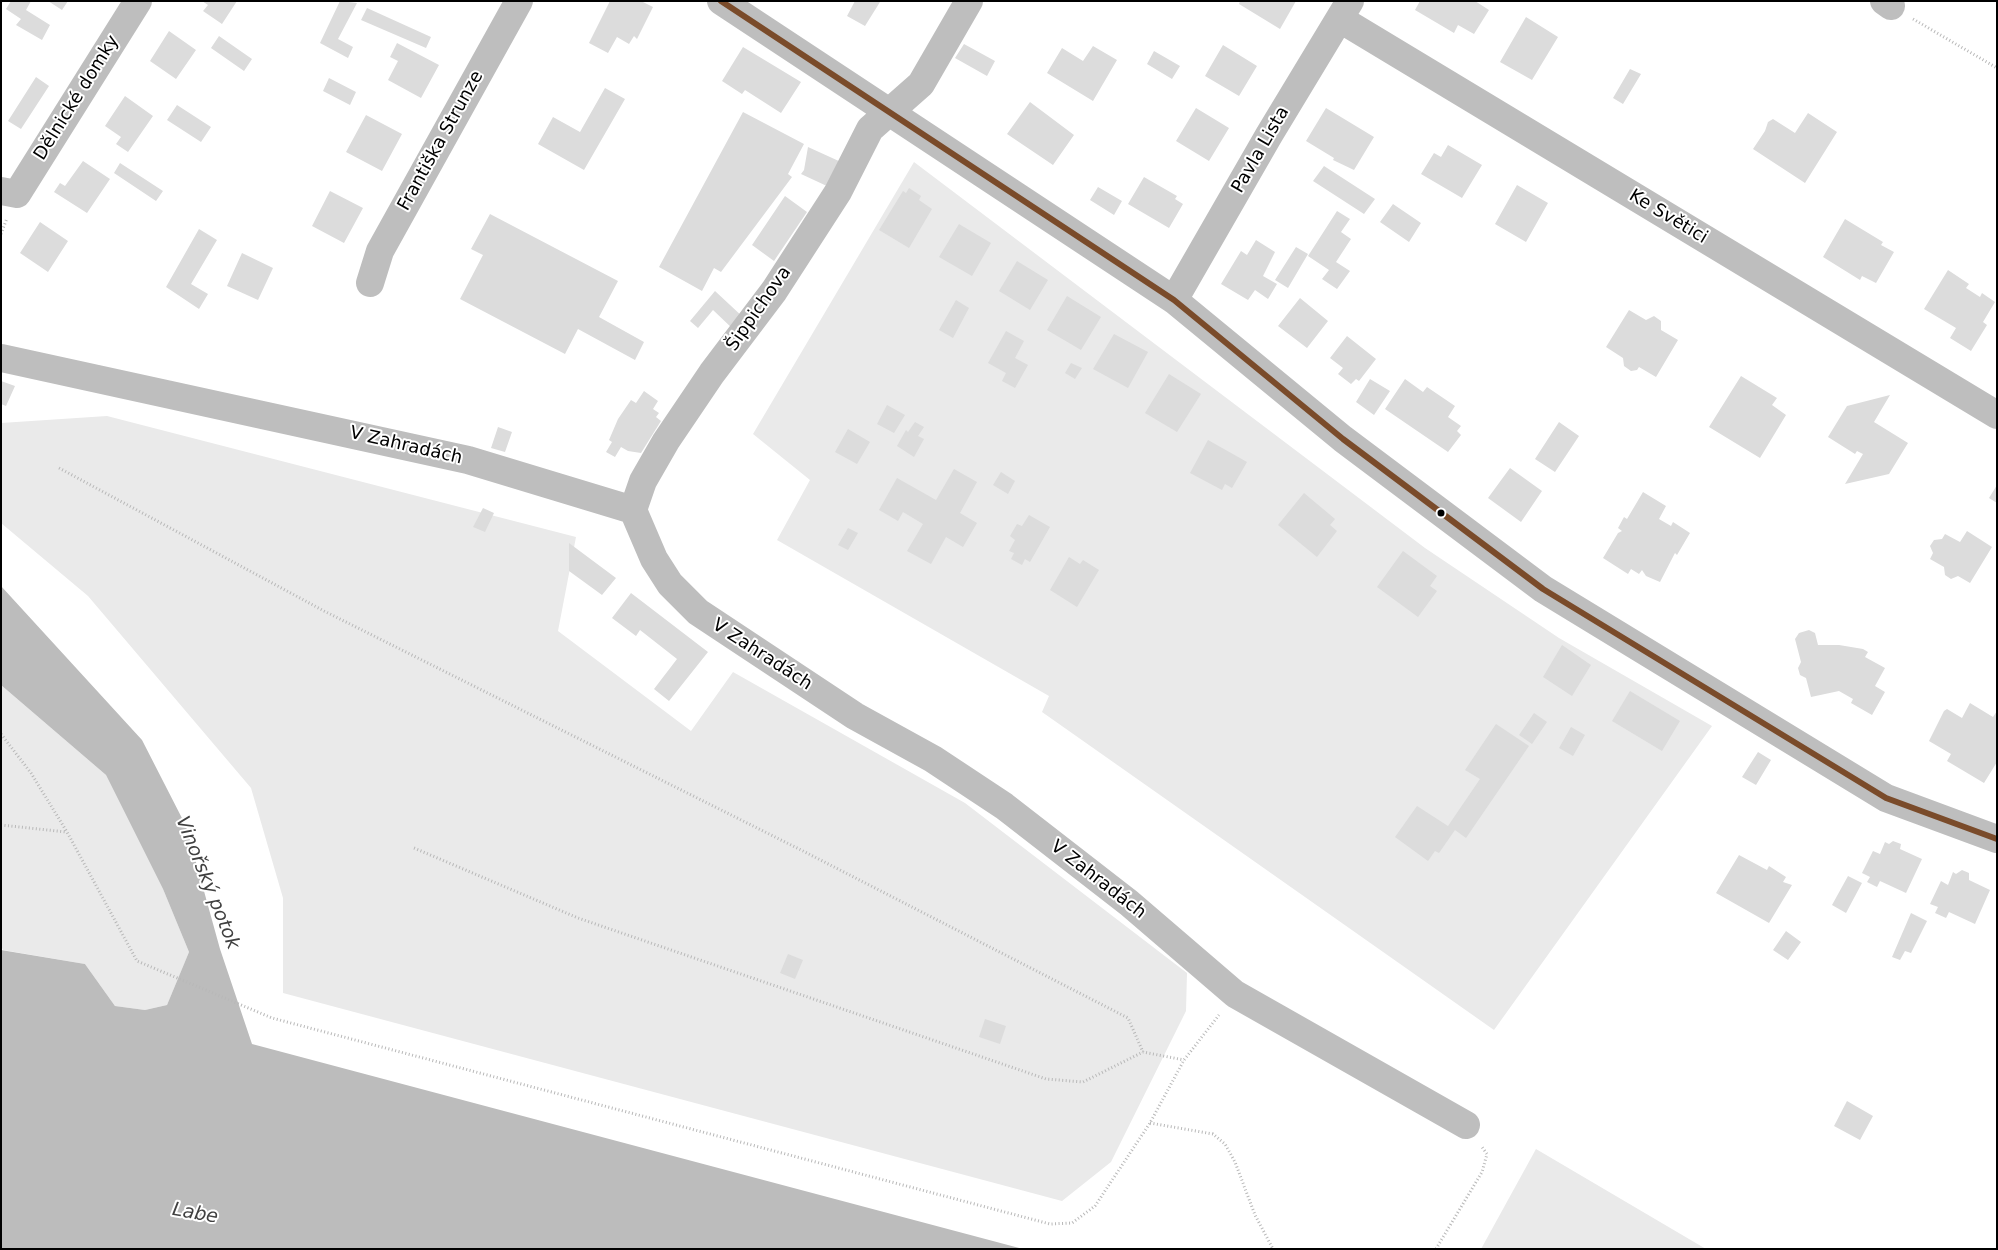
<!DOCTYPE html>
<html>
<head>
<meta charset="utf-8">
<style>
	body { margin:0 }
	#map { position:relative; width:1998px; height:1250px; overflow:hidden; background:#fff; font-family:"DejaVu Sans",sans-serif }
	canvas { display:block }
	.frame { position:absolute; inset:0; border:2px solid #000; pointer-events:none }
</style>
</head>
<body>
<div id="map">
<canvas width="1998" height="1250"></canvas>
<div class="frame"></div>
</div>
<script>
const ctx = document.querySelector('canvas').getContext('2d');
ctx.lineJoin = 'round';
function paint(path, color) {
  ctx.fillStyle = color;
  ctx.fill(path, 'evenodd');
}
function trace(path, color, width, dash) {
  ctx.strokeStyle = color;
  ctx.lineWidth = width;
  ctx.lineCap = dash ? 'butt' : 'round';
  ctx.setLineDash(dash || []);
  ctx.stroke(path);
}
function label(font, color, halo, rows, align = 'center') {
  ctx.font = font + ' "DejaVu Sans",sans-serif';
  ctx.lineWidth = 4;
  ctx.setLineDash([]);
  ctx.textBaseline = 'middle';
  ctx.strokeStyle = halo;
  ctx.fillStyle = color;
  for (const [text, x, y, turn = 0] of rows) {
    ctx.save();
    ctx.translate(x, y);
    ctx.rotate((+turn || 0) * Math.PI / 180);
    ctx.textAlign = isNaN(turn) ? turn : align;
    if (halo) ctx.strokeText(text, 0, 0);
    ctx.fillText(text, 0, 0);
    ctx.restore();
  }
}
const green = new Path2D(`
	M914,162L1425,548L1559,638L1712,726L1494,1030L1042,712L1049,696L777,540L810,480L753,434Z
	M107,416L576,537L558,631L691,731L733,672L965,803L1187,973L1186,1011L1111,1162L1062,1201L283,993V898L251,788L88,596L1,523V423Z
	M1,685L106,775L163,889L189,952L167,1005L145,1010L115,1006L85,964L3,950L1,946Z
	M1536,1149L1706,1249H1481Z`);
const water = new Path2D(`
	M1,586L142,740L186,826L220,949L252,1044L1023,1249H1V950L85,964L115,1006L145,1010L167,1005L189,952L163,889L106,775L1,685Z`);
const building = new Path2D(`
	M11,1H31L26,10L50,25L42,40L16,25L21,19L6,9Z
	M48,1H68L62,10Z
	M202,1H237L222,24L203,11L208,5Z
	M340,1L357,3L338,39L353,47L348,58L320,43Z
	M610,1H641L653,7L637,39L634,36L629,44L617,37L608,53L589,43Z
	M855,1L880,2L865,26L847,16Z
	M1240,1H1296L1280,29L1239,4Z
	M1420,1H1475L1489,10L1474,34L1458,25L1454,33L1415,10Z
	M367,8L431,37L426,48L361,20Z
	M1526,17L1558,37L1532,80L1500,62Z
	M169,31L196,50L176,79L150,61Z
	M219,36L252,59L244,71L211,48Z
	M397,43L439,65L421,98L388,80L398,61L390,57Z
	M964,44L995,61L987,76L955,58Z
	M1223,45L1257,66L1239,96L1205,76Z
	M1093,46L1117,60L1093,101L1047,73L1062,48L1083,61Z
	M743,47L801,82L781,113L745,90L742,94L722,81Z
	M1154,51L1180,66L1172,79L1147,64Z
	M1630,69L1641,74L1623,104L1613,98Z
	M36,77L49,86L21,129L8,121Z
	M329,78L356,92L350,105L323,91Z
	M605,88L625,99L584,170L538,144L553,117L580,132Z
	M125,96L153,116L128,152L116,144L121,137L105,126Z
	M1030,102L1074,135L1053,165L1007,134Z
	M177,105L211,127L201,142L167,120Z
	M1196,108L1229,128L1209,161L1176,141Z
	M1326,108L1374,137L1354,170L1333,160L1334,158L1306,141Z
	M743,112L804,144L788,174L792,177L721,272L714,268L702,291L659,267Z
	M1808,113L1837,132L1805,183L1753,149L1765,131L1768,122L1773,119L1795,133Z
	M366,115L402,134L382,171L346,152Z
	M1448,145L1482,165L1462,198L1421,174L1434,153L1441,157Z
	M808,147L841,162L829,187L801,174L804,170Z
	M83,161L110,179L87,213L54,192L60,183L65,186Z
	M120,163L163,191L156,201L114,173Z
	M1324,166L1375,199L1364,214L1313,181Z
	M1144,177L1177,196L1175,199L1183,204L1169,228L1128,204Z
	M1517,185L1548,203L1526,242L1495,224Z
	M1098,187L1122,201L1114,215L1090,200Z
	M909,188L921,196L919,200L932,209L909,248L879,230L903,191L906,193Z
	M330,191L363,208L344,243L312,226Z
	M785,196L807,212L774,261L752,245Z
	M1393,204L1421,223L1409,242L1380,222Z
	M1337,211L1350,219L1341,232L1351,239L1336,262L1350,271L1337,289L1322,279L1329,270L1308,256Z
	M490,214L618,281L599,317L644,342L635,360L578,329L565,354L460,299L483,255L471,249Z
	M1845,219L1883,242L1881,245L1894,252L1876,283L1862,276L1860,280L1823,257Z
	M40,222L68,241L48,272L20,253Z
	M959,224L991,243L972,276L939,257Z
	M199,229L217,240L191,284L208,294L199,309L166,287Z
	M1256,240L1275,252L1263,276L1277,284L1268,299L1255,290L1248,300L1221,284L1241,251L1247,255Z
	M1296,247L1308,254L1288,288L1275,280Z
	M242,253L273,268L258,300L227,286Z
	M1017,261L1048,280L1030,310L999,291Z
	M1948,270L1969,284L1966,288L1980,297L1982,293L1995,302L1983,322L1987,325L1971,351L1950,338L1956,328L1924,309Z
	M715,291L744,318L734,330L713,310L698,328L690,321Z
	M1067,296L1101,317L1081,350L1047,330Z
	M1300,298L1328,321L1307,348L1278,326Z
	M956,300L969,308L953,338L939,330Z
	M1629,310L1646,320L1654,316L1661,321V330L1678,340L1656,377L1639,367L1637,370L1631,371L1624,366L1623,358L1606,347Z
	M1006,331L1024,341L1015,358L1028,365L1015,388L1002,381L1006,373L988,363Z
	M1114,334L1148,352L1128,388L1093,369Z
	M1347,336L1376,359L1359,381L1356,379L1351,384L1338,374L1343,368L1330,358Z
	M1071,363L1082,368L1075,379L1065,373Z
	M1169,374L1201,394L1177,432L1145,413Z
	M1741,376L1777,398L1772,405L1786,415L1760,458L1709,427Z
	M1370,379L1390,391L1374,415L1356,402Z
	M1405,379L1423,392L1427,387L1455,406L1448,417L1461,426L1457,431L1461,435L1448,452L1385,409Z
	M1,381L15,386L6,406L1,404Z
	M644,391L658,401L653,409L659,413L656,417L661,421L641,453L628,451L621,447L615,457L606,452L612,442L609,440L618,419L631,400L636,403Z
	M1890,395L1874,422L1908,443L1889,474L1845,484L1863,454L1857,451L1855,454L1828,437L1847,406Z
	M887,405L905,415L894,433L877,424Z
	M915,422L924,427L918,436L924,439L914,457L897,446L906,430L908,432Z
	M1559,422L1579,436L1555,472L1535,459Z
	M498,427L512,432L505,452L491,448Z
	M848,429L870,442L857,464L835,452Z
	M1208,440L1247,462L1232,488L1225,484L1222,490L1190,473Z
	M1510,468L1542,491L1521,522L1488,498Z
	M954,469L977,482L960,513L977,523L963,547L946,537L931,564L907,551L923,524L903,512L898,521L879,510L897,478L936,500Z
	M1001,472L1015,481L1008,494L993,485Z
	M1997,485V503L1989,498Z
	M1643,492L1666,506L1659,519L1671,526L1673,522L1690,533L1677,555L1675,553L1660,582L1646,576L1642,570L1639,574L1631,569L1628,574L1603,558L1618,533L1622,531L1618,528L1624,517L1627,519Z
	M1304,493L1335,519L1330,525L1337,531L1317,557L1278,525Z
	M483,508L494,513L485,532L473,527Z
	M1029,515L1050,527L1030,562L1025,559L1022,565L1011,559L1014,553L1009,551L1015,540L1010,536L1017,524L1022,526Z
	M848,528L858,533L848,550L838,545Z
	M1967,531L1992,547L1970,583L1958,576L1951,579L1945,575L1944,567L1930,559L1933,553L1930,546L1934,540L1942,539L1945,534L1960,542Z
	M569,543L616,578L602,595L569,571Z
	M1403,551L1437,576L1430,586L1437,591L1418,617L1377,587Z
	M1069,557L1080,564L1083,560L1099,570L1077,607L1050,590Z
	M631,593L708,652L669,701L654,689L677,659L640,630L636,636L612,618Z
	M1809,630L1815,633L1818,645H1839L1863,649L1868,652L1865,657L1885,668L1875,686L1885,692L1872,715L1851,703L1853,699L1839,691L1811,697L1806,678L1800,675L1798,668L1801,662L1795,639L1799,633Z
	M1562,645L1591,665L1572,696L1543,677Z
	M1630,691L1680,721L1662,751L1612,721Z
	M1970,703L1993,717L1997,711V762L1984,783L1947,761L1951,754L1929,741L1944,711L1947,709L1962,718Z
	M1534,713L1547,722L1532,744L1519,735Z
	M1496,724L1529,746L1466,838L1455,830L1439,853L1435,851L1428,861L1395,837L1417,806L1448,826L1480,779L1465,770Z
	M1571,727L1585,735L1573,756L1559,748Z
	M1758,752L1771,760L1756,785L1742,777Z
	M1893,841L1901,844L1900,849L1922,859L1906,893L1880,881L1877,887L1867,882L1870,877L1862,873L1873,851L1880,854L1885,842L1889,844Z
	M1739,855L1767,870L1769,866L1786,877L1783,882L1792,885L1769,923L1716,893Z
	M1962,870L1969,873V880L1990,890L1975,924L1949,912L1946,918L1935,913L1938,907L1930,904L1941,881L1948,885L1953,872L1956,874Z
	M1848,876L1862,883L1846,913L1832,905Z
	M1911,913L1927,921L1911,953L1905,951L1900,960L1892,957Z
	M1786,931L1801,942L1788,960L1773,950Z
	M788,954L803,960L795,979L780,973Z
	M985,1019L1006,1026L1000,1044L979,1037Z
	M1847,1101L1873,1116L1860,1140L1834,1126Z`);
const path = new Path2D(`
	M1913,19L1997,68
	M1,234L7,218
	M59,468L324,611L803,851L1128,1018L1143,1052
	M1,734L31,773L67,832L137,961L272,1018L1050,1224L1072,1223L1095,1206L1150,1123L1184,1060L1219,1015
	M1,825L66,832
	M414,848L578,918L1046,1079L1083,1082L1143,1052L1184,1060
	M1150,1123L1213,1134L1225,1144L1235,1162L1255,1215L1273,1249
	M1436,1249L1482,1172L1487,1154L1482,1147`);
const minor = new Path2D(`
	M721,1L1174,300L1343,439L1543,589L1886,798L1997,839
	M1884,1L1891,6
	M1340,19L1997,415
	M1,191L17,194L138,1
	M370,283L380,251L519,1
	M1174,300L1269,135L1350,1
	M1,358L468,460L633,510
	M633,510L654,559L670,584L698,612L855,716L933,759L1004,806L1129,903L1235,994L1466,1125
	M633,510L643,481L666,441L712,373L774,291L838,192L870,129L921,84L969,1`);
const bus1 = new Path2D(`
	M721,1L1174,300L1343,439L1543,589L1886,798L1997,839`);
const markers = [
	[1441,513,4.5,"#000"]
];
const streetNames = [
	["Dělnické domky",77,98,-58],
	["Františka Strunze",441,141,-61],
	["Pavla Lista",1261,150,-60],
	["Ke Světici",1668,217,31],
	["Šippichova",759,309,-55],
	["V Zahradách",406,446,13],
	["V Zahradách",762,655,33],
	["V Zahradách",1098,880,38]
];
const waterNames = [
	["Vinořský potok",207,883,68],
	["Labe",195,1214,10]
];
paint(green, '#eaeaea');
paint(water, '#bcbcbc');
paint(building, '#dcdcdc');
trace(path, '#b8b8b8', 3, [1, 2.5]);
trace(minor, '#bebebe', 28);
trace(bus1, '#7a4b2a', 6);
for (const [x, y, r, color] of markers) {
  const dot = new Path2D();
  dot.arc(x, y, r, 0, 2 * Math.PI);
  ctx.fillStyle = color;
  ctx.fill(dot);
  trace(dot, '#fff', 2);
}
label('18px', '#000', '#fff', streetNames);
label('italic 19px', '#404040', '#fff', waterNames);
</script>
</body>
</html>
